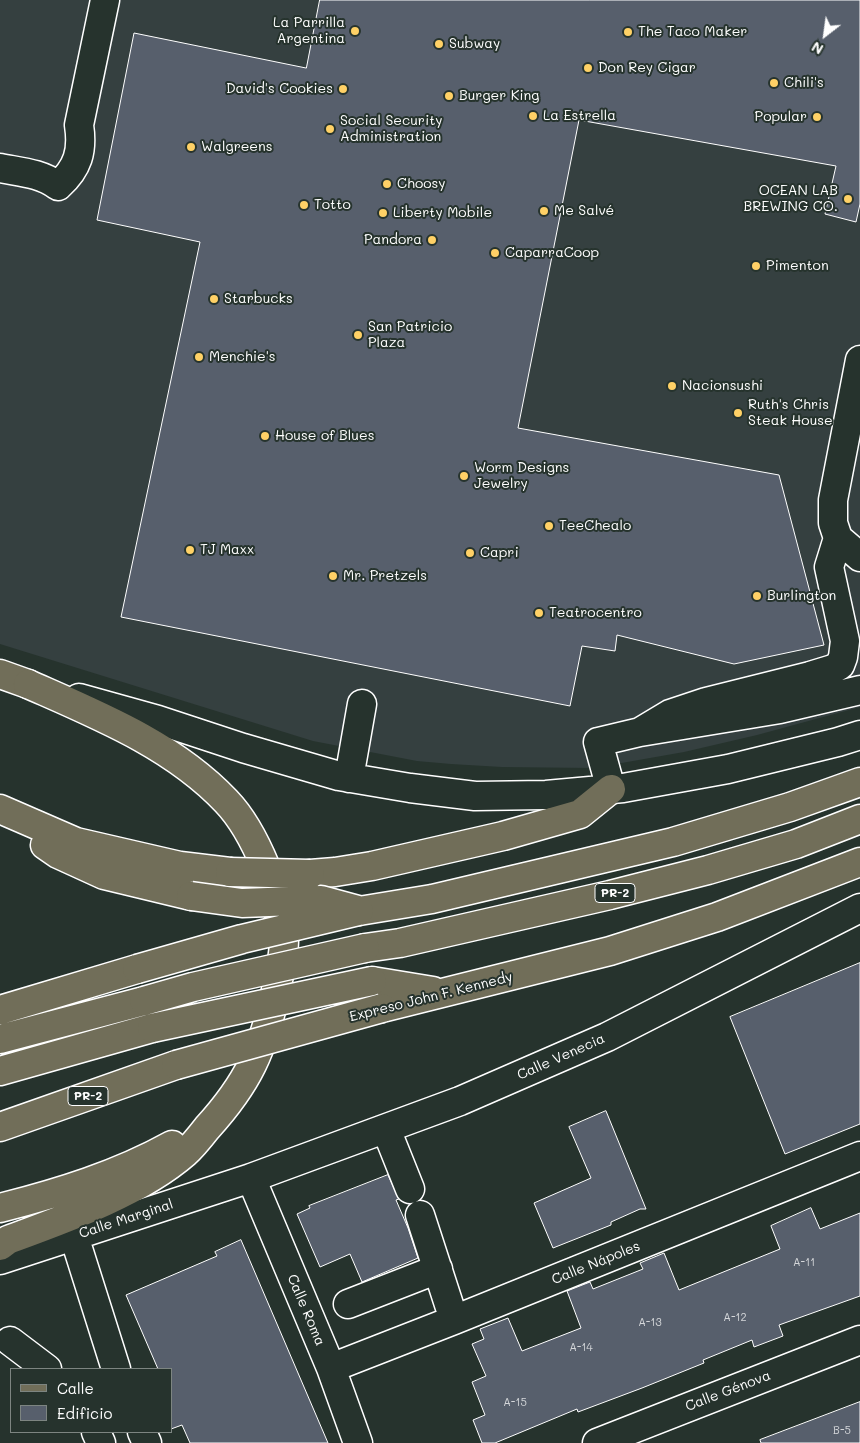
<!DOCTYPE html>
<html>
<head>
<meta charset="utf-8">
<style>
	body { margin:0 }
	#map { position:relative; width:860px; height:1443px; overflow:hidden; background:#26332d; font-family:Mali,sans-serif }
	canvas { display:block }
	.legend { position:absolute; left:10px; top:1368px; width:162px; height:65px; box-sizing:border-box; background:#26332d; border:1px solid #7d8581; margin:0; padding:6px 9px; list-style:none; font-size:15px; color:#fff }
	.legend li { display:flex; align-items:center; gap:10px; height:25px }
	.legend b { width:25px; border:1px solid #7d8581 }
	.north { position:absolute; left:800px; top:10px; width:50px; height:50px; -webkit-text-stroke:4px #26332d; paint-order:stroke; rotate:210deg; font-size:14px; font-weight:700; line-height:20px; text-align:center; color:#fff }
	.north::after { content:''; display:block; margin:auto; width:18px; height:22px; background:#fff; clip-path:polygon(50% 0,100% 100%,50% 72%,0 100%) }
</style>
</head>
<body>
<div id="map">
<canvas width="860" height="1443"></canvas>
<ul class="legend">
<li><b style="height:6px;background:#716e59"></b>Calle</li>
<li><b style="height:14px;background:#575f6c"></b>Edificio</li>
</ul>
<div class="north">N</div>
</div>
<script>
const ctx = document.querySelector('canvas').getContext('2d');
ctx.lineJoin = 'round';
function paint(path, color) {
  ctx.fillStyle = color;
  ctx.fill(path, 'evenodd');
}
function trace(path, color, width, dash) {
  ctx.strokeStyle = color;
  ctx.lineWidth = width;
  ctx.lineCap = dash ? 'butt' : 'round';
  ctx.setLineDash(dash || []);
  ctx.stroke(path);
}
function label(font, color, halo, rows, align = 'center') {
  ctx.font = font + ' Mali,sans-serif';
  ctx.lineWidth = 4;
  ctx.setLineDash([]);
  ctx.textBaseline = 'middle';
  ctx.strokeStyle = halo;
  ctx.fillStyle = color;
  for (const [text, x, y, turn = 0] of rows) {
    ctx.save();
    ctx.translate(x, y);
    ctx.rotate((+turn || 0) * Math.PI / 180);
    ctx.textAlign = isNaN(turn) ? turn : align;
    if (halo) ctx.strokeText(text, 0, 0);
    ctx.fillText(text, 0, 0);
    ctx.restore();
  }
}
const built = new Path2D(`
	M0,0H860V707L757,735L684,752L593,768L502,767L451,764L417,761L313,741L0,644Z`);
const building = new Path2D(`
	M320,0H860V204L856,222L825,214L836,166L579,120L518,428L779,475L824,645L734,664L617,635L615,651L582,646L570,706L121,617L200,242L97,220L134,33L306,68Z
	M860,963V1124L785,1154L730,1017Z
	M606,1111L646,1209H640L611,1222V1225L553,1248L534,1203L591,1178L569,1127Z
	M388,1175L399,1199L396,1200L408,1228L418,1258L362,1282L350,1254L320,1267L297,1214L310,1208L309,1206Z
	M811,1208L820,1229L860,1213V1296L779,1325L783,1336L754,1347L752,1340L703,1360L704,1363L642,1388L578,1412L577,1409L495,1443H482L473,1420L485,1415L472,1382L486,1376L472,1344L484,1339L480,1329L508,1318L522,1351L581,1328L567,1291L590,1282L593,1289L643,1269L640,1263L664,1253L679,1290L780,1249L771,1226Z
	M241,1240L328,1443H190L182,1425L171,1429V1369H158L126,1295L217,1256L215,1252Z
	M860,1402V1443H761L760,1440Z`);
const minor = new Path2D(`
	M0,168C20,172 41,173 58,186C78,168 83,151 79,125L105,0
	M860,360L833,500V523L838,538L860,557
	M79,698L158,720L243,748L339,776L410,788L475,796L546,795L623,788L728,769L838,742L860,735
	M640,732L670,714L706,702L810,676L833,669L840,665L843,657L845,641L829,567L838,538
	M349,778L362,704
	M611,789L598,742L640,732L780,709L860,690
	M386,1129L410,1189
	M251,1178L331,1368L358,1443
	M420,1215L454,1320
	M74,1236L116,1369
	M0,1260L251,1178L460,1101L607,1037L860,908
	M348,1304L438,1269
	M10,1341L47,1369
	M331,1368L454,1320L860,1156
	M96,1432L101,1443
	M142,1432L147,1443
	M597,1443L860,1340`);
const major = new Path2D(`
	M0,674L28,684`);
const highway = new Path2D(`
	M0,809L76,842L180,866L230,872
	M45,845L58,854L104,875L191,896
	M310,874L335,872L372,866L503,836L580,814L611,789
	M359,911L432,899L673,842L790,807L860,782
	M365,948L400,943L610,895L708,870L796,844L860,819
	M372,981L433,991
	M382,1008L610,951L717,917L860,862
	M0,1010L137,969
	M0,1039L144,1001
	M0,1071L152,1028
	M0,1127L176,1065
	M0,1208C59,1193 118,1175 172,1145
	M0,1246L8,1240C65,1219 139,1193 185,1153C193,1146 200,1137 207,1128C248,1083 263,1050 276,990C279,974 284,957 284,941C283,900 255,831 226,801C173,745 98,715 28,684`);
const highwayBridge = new Path2D(`
	M230,872L310,874
	M191,896L242,903L321,900L358,910
	M137,969L242,939L359,911
	M144,1001L193,987L365,948
	M152,1028L372,981
	M176,1065L382,1008`);
const markers = [
	[355,31,5,"#ffd166"],
	[628,32,5,"#ffd166"],
	[439,44,5,"#ffd166"],
	[588,68,5,"#ffd166"],
	[774,83,5,"#ffd166"],
	[343,89,5,"#ffd166"],
	[449,96,5,"#ffd166"],
	[533,116,5,"#ffd166"],
	[817,117,5,"#ffd166"],
	[330,129,5,"#ffd166"],
	[191,147,5,"#ffd166"],
	[387,184,5,"#ffd166"],
	[848,199,5,"#ffd166"],
	[304,205,5,"#ffd166"],
	[544,211,5,"#ffd166"],
	[383,213,5,"#ffd166"],
	[432,240,5,"#ffd166"],
	[495,253,5,"#ffd166"],
	[756,266,5,"#ffd166"],
	[214,299,5,"#ffd166"],
	[358,335,5,"#ffd166"],
	[199,357,5,"#ffd166"],
	[672,386,5,"#ffd166"],
	[738,413,5,"#ffd166"],
	[265,436,5,"#ffd166"],
	[464,476,5,"#ffd166"],
	[549,526,5,"#ffd166"],
	[190,550,5,"#ffd166"],
	[470,553,5,"#ffd166"],
	[333,576,5,"#ffd166"],
	[757,596,5,"#ffd166"],
	[539,613,5,"#ffd166"]
];
const numberNames = [
	["A-11",804,1263],
	["A-12",735,1318],
	["A-13",650,1323],
	["A-14",581,1348],
	["A-15",515,1403],
	["B-5",842,1431]
];
const shields = [
	[615,893,40],
	[88,1096,40]
];
const shieldNames = [
	["PR-2",615,893],
	["PR-2",88,1096]
];
const poiNames = [
	["La Parrilla",345,23,"right"],
	["Argentina",345,39,"right"],
	["The Taco Maker",638,32],
	["Subway",449,44],
	["Don Rey Cigar",598,68],
	["Chili's",784,83],
	["David's Cookies",333,89,"right"],
	["Burger King",459,96],
	["La Estrella",543,116],
	["Popular",807,117,"right"],
	["Social Security",340,121],
	["Administration",340,137],
	["Walgreens",201,147],
	["Choosy",397,184],
	["OCEAN LAB",838,191,"right"],
	["BREWING CO.",838,207,"right"],
	["Totto",314,205],
	["Me Salvé",554,211],
	["Liberty Mobile",393,213],
	["Pandora",422,240,"right"],
	["CaparraCoop",505,253],
	["Pimenton",766,266],
	["Starbucks",224,299],
	["San Patricio",368,327],
	["Plaza",368,343],
	["Menchie's",209,357],
	["Nacionsushi",682,386],
	["Ruth's Chris",748,405],
	["Steak House",748,421],
	["House of Blues",275,436],
	["Worm Designs",474,468],
	["Jewelry",474,484],
	["TeeChealo",559,526],
	["TJ Maxx",200,550],
	["Capri",480,553],
	["Mr. Pretzels",343,576],
	["Burlington",767,596],
	["Teatrocentro",549,613]
];
const streetNames = [
	["Expreso John F. Kennedy",431,997,-14],
	["Calle Venecia",561,1057,-24],
	["Calle Marginal",126,1219,-18],
	["Calle Nápoles",596,1263,-22],
	["Calle Roma",306,1310,67],
	["Calle Génova",728,1391,-21]
];
paint(built, '#354040');
paint(building, '#575f6c');
trace(building, '#fff', 1);
trace(minor, '#fff', 31);
trace(major, '#fff', 31);
trace(highway, '#fff', 31);
trace(minor, '#26332d', 28);
trace(major, '#716e59', 28);
trace(highway, '#716e59', 28);
trace(highwayBridge, '#fff', 31, []);
trace(highwayBridge, '#716e59', 28);
for (const [x, y, r, color] of markers) {
  const dot = new Path2D();
  dot.arc(x, y, r, 0, 2 * Math.PI);
  ctx.fillStyle = color;
  ctx.fill(dot);
  trace(dot, '#26332d', 2);
}
label('11px', '#d5d7da', null, numberNames);
for (const [x, y, w] of shields) {
  const box = new Path2D();
  box.roundRect(x - w / 2, y - 9.5, w, 19, 4);
  ctx.fillStyle = '#26332d';
  ctx.fill(box);
  trace(box, '#fff', 1);
}
label('bold 12px', '#fff', null, shieldNames);
label('14px', '#fff', '#26332d', poiNames, 'left');
label('14px', '#fff', '#26332d', streetNames);
</script>
</body>
</html>
